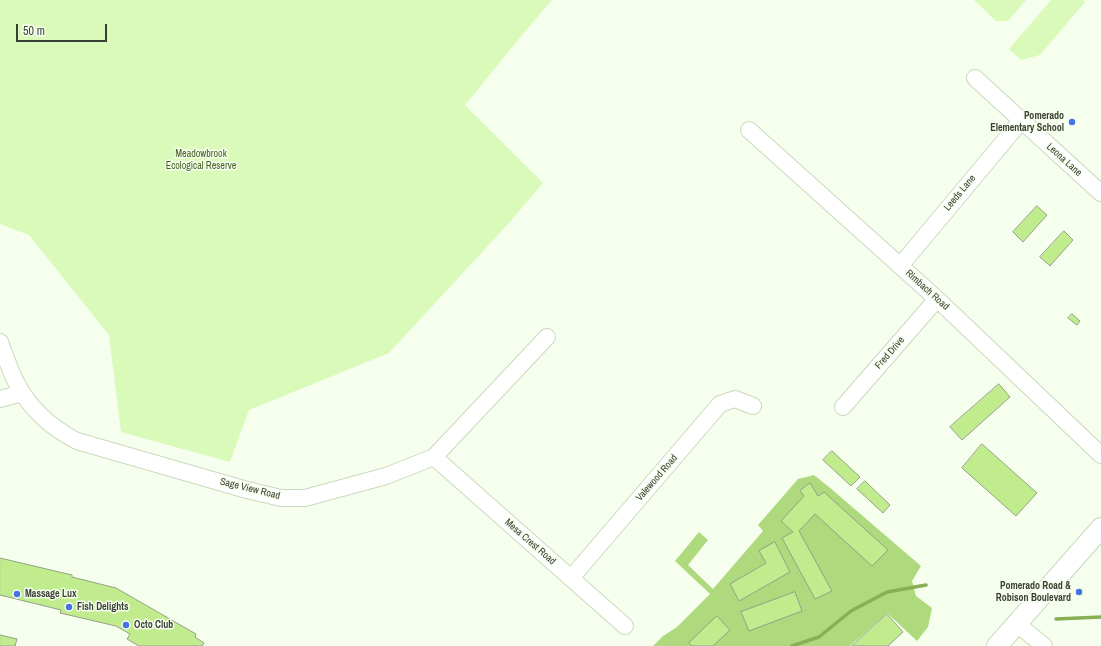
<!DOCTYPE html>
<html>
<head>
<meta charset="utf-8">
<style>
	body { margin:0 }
	#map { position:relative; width:1101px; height:646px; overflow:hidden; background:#f6ffee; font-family:"Archivo Narrow",sans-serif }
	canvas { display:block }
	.scale { position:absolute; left:16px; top:24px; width:91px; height:18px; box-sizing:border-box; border:2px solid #3a3f34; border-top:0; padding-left:5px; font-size:12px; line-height:14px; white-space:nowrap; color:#3a3f34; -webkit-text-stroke:3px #f6ffee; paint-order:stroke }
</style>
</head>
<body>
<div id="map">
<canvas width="1101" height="646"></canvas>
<div class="scale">50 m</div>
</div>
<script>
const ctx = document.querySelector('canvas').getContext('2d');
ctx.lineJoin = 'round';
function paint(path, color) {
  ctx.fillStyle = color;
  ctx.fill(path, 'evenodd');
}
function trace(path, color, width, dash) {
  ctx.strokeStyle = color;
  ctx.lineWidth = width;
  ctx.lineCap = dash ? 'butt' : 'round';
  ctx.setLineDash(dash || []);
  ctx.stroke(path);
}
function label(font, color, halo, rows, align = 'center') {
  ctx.font = font + ' "Archivo Narrow",sans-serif';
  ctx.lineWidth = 3;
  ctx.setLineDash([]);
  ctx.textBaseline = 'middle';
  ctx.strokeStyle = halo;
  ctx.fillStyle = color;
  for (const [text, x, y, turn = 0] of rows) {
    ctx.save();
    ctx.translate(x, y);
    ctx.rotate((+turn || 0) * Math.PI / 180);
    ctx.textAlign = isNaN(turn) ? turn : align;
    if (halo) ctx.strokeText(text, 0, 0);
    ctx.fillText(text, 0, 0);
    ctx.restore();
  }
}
const green = new Path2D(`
	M0,0H552L528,28L465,105L543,183L509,223L389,353L249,410L230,462L121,432L109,335L29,235L0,224Z
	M974,0H1026L1008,21H996Z
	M1051,0H1083L1085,2L1040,55L1021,60L1009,49Z`);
const forest = new Path2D(`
	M814,475L829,487L921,566L912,581L916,596L932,608L928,627L917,641L887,613L850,646H653L663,636L677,627L710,594L675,561L699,532L708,540L688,565L713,589L763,531L758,525L798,479Z`);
const stream = new Path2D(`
	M1056,619L1101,617
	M792,646L819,637L851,611L887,592L926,585`);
const building = new Path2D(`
	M1037,206L1047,215L1023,242L1013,232Z
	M1064,231L1073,240L1050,266L1040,257Z
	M1072,314L1080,321L1077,325L1068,318Z
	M999,384L1010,397L962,440L950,427Z
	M982,444L1037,493L1016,516L962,468Z
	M832,451L860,477L851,486L823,460Z
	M865,481L890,505L883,513L857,489Z
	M810,483L818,496L824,492L888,550L872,566L815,514L799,531L832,591L815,599L782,538L793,532L781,521L804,496L800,491Z
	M775,542L790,572L739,601L730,584L766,563L759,551Z
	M0,558L72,575V577L116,588L196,634L195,637L204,643L202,646H139L127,639L130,634L116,626L60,613L61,610L0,595Z
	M795,592L802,611L749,631L741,612Z
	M887,614L903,632L888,646H852Z
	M717,616L730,630L713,646H692L689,643Z
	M0,635L17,639L15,646H0Z`);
const minor = new Path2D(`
	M975,78L1101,193
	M749,130L937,299L1101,455
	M900,266L1021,121
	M0,342C5,355 9,368 15,380C28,407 50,427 77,441L247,490L281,498H305L386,476L434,457L547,337
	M0,399L22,393
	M843,407L937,299
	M434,457L625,626
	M571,578L720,404L735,399L753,406
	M1016,623L1044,646`);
const major = new Path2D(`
	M997,646L1101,528`);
const markers = [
	[1072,122,4,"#4573e4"],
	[1079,592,4,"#4573e4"],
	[17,594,4,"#4573e4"],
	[69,607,4,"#4573e4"],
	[126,625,4,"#4573e4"]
];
const poiNames = [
	["Pomerado",1064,116,"right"],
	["Elementary School",1064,128,"right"],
	["Pomerado Road &",1071,586,"right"],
	["Robison Boulevard",1071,598,"right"],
	["Massage Lux",25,594],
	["Fish Delights",77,607],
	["Octo Club",134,625]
];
const parkNames = [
	["Meadowbrook",201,154],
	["Ecological Reserve",201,166]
];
const streetNames = [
	["Leona Lane",1064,160,42],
	["Leeds Lane",960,193,-50],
	["Rimbach Road",927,290,42],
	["Fred Drive",890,353,-49],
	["Valewood Road",657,478,-49],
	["Sage View Road",250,489,14],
	["Mesa Crest Road",530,542,41]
];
paint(green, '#dafab9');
paint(forest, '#afd97d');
trace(stream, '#87b054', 3.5);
paint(building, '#c1ec8e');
trace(building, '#94a187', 1);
trace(minor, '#cbd9bd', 18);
trace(major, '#cbd9bd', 22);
trace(minor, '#fff', 16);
trace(major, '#fff', 20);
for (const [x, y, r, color] of markers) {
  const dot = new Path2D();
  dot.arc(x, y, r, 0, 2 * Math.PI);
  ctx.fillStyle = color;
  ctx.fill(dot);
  trace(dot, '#f6ffee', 1.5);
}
label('bold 10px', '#3a3f34', '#f6ffee', poiNames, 'left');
label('10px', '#455f20', '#f6ffee', parkNames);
label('10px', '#3a3f34', '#f6ffee', streetNames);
</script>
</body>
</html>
